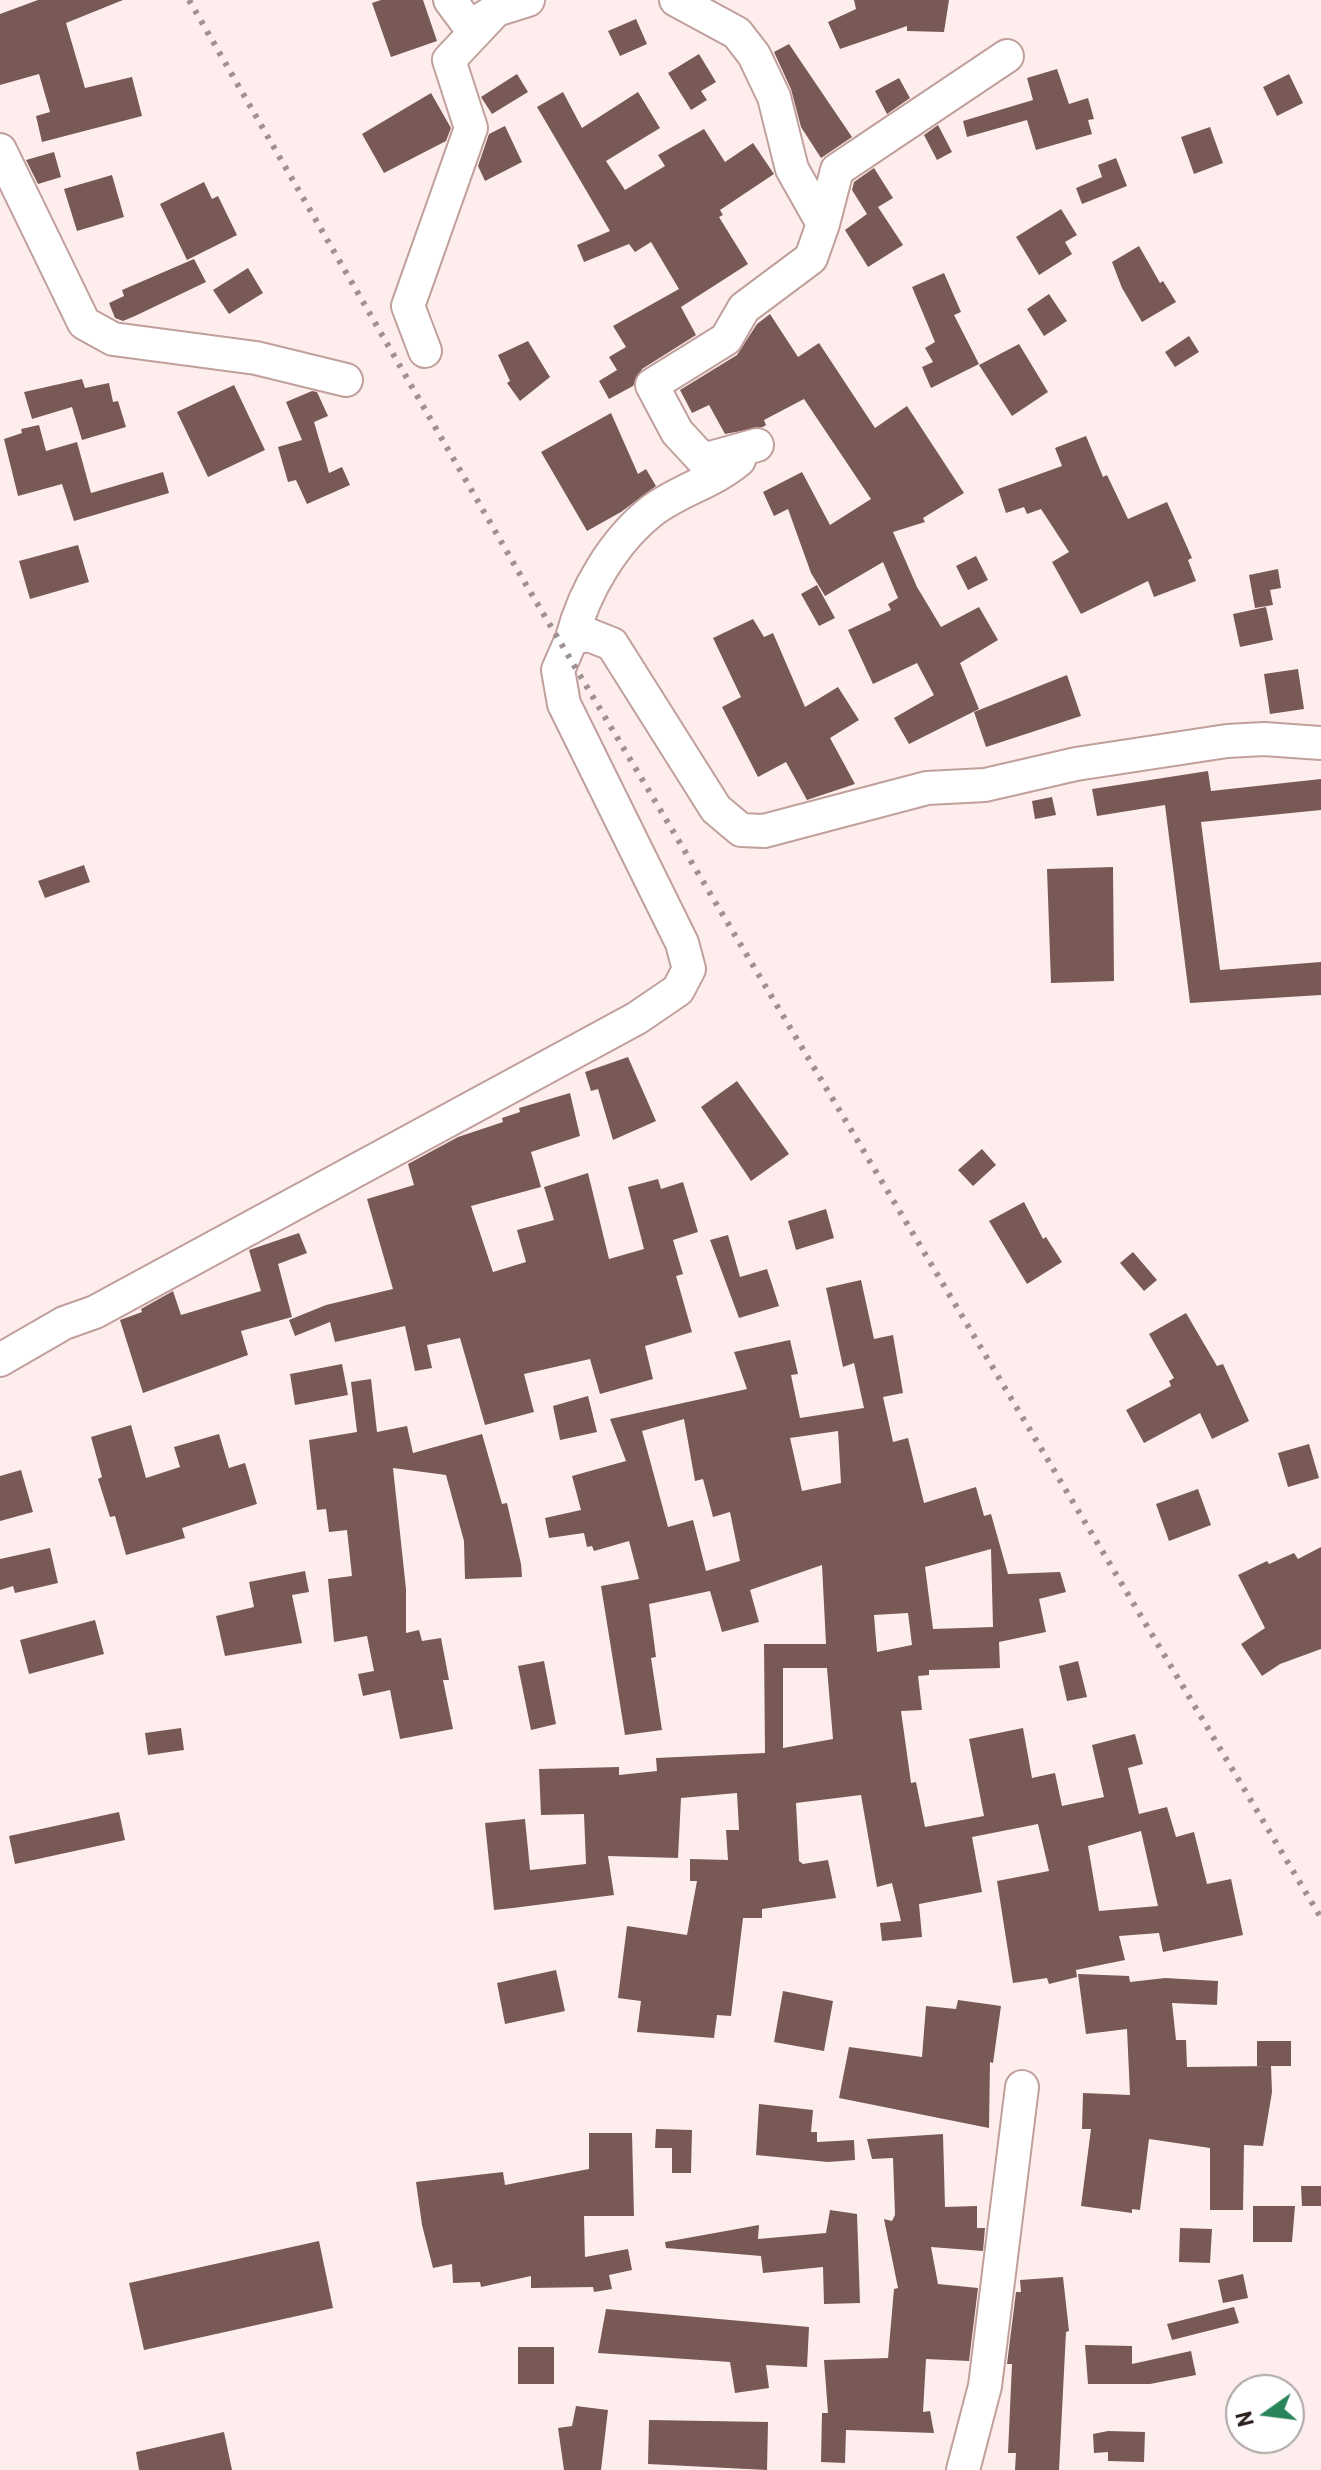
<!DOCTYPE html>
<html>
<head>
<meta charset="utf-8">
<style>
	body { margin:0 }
	#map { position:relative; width:1321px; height:2470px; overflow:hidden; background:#fdeeed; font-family:Barlow,sans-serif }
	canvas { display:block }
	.north { position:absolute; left:1225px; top:2374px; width:80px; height:80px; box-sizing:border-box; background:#fff; border:2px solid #aba6a5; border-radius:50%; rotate:256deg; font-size:22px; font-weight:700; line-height:32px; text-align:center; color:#2d201f }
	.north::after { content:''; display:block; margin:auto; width:28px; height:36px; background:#2a845a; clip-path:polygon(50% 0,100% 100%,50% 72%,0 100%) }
</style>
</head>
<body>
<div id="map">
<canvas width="1321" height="2470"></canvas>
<div class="north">N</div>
</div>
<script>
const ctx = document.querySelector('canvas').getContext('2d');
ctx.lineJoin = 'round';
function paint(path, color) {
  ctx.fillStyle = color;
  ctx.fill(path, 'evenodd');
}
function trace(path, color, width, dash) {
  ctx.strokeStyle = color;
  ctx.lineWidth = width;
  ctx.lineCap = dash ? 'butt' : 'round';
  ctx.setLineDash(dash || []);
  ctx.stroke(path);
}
const building = new Path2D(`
	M38,0H123L66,23L85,88L132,77L142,116L42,142L36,116L50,112L39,74L0,85V14Z
	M381,0H423L437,41L391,57L372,3Z
	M854,0H949L944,32L907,31V26L840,49L828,22L856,9Z
	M636,19L647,44L620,56L608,31Z
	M789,44L852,137L821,158L801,127L791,89L774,52Z
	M699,54L716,82L701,91L707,100L691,110L668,73Z
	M1057,69L1069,104L1088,98L1094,119L1088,120L1092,134L1036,150L1027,120L967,137L963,121L1033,100L1027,78Z
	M517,74L528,92L492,114L481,97Z
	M1289,74L1303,103L1277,116L1263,87Z
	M899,78L910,98L887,114L875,91Z
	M563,92L582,128L638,92L660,128L606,161L625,190L665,166L658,155L704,129L725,162L753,143L774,174L720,210L723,215L719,217L748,264L681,307L696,335L642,369L633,386L609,399L599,381L617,370L609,357L626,347L613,326L679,289L651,242L635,252L629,244L584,262L577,245L610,231L537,107Z
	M431,93L451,128L446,141L384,173L362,134Z
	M938,125L952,152L937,160L924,135Z
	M505,126L522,162L485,181L478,166L489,134Z
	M1210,127L1223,163L1194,174L1181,137Z
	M54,152L61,177L38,184L26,160Z
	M1116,158L1127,186L1082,204L1076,188L1102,177L1098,165Z
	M874,168L893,198L878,207L903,245L868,267L845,230L871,211L867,214L852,190L854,182Z
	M112,175L124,217L77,231L64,189Z
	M204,182L212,199L218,196L237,235L187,260L160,204Z
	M1061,209L1077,235L1065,242L1072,254L1039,275L1016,237Z
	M1139,246L1160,283L1163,281L1176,302L1142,322L1122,288L1112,262Z
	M194,259L206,282L135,316L123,321L115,318L109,303L124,296L122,290Z
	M248,268L263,293L229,314L213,290Z
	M944,273L961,312L954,315L979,364L931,388L922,367L933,362L925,348L935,342L912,287Z
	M1049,294L1067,321L1044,336L1027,309Z
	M770,314L798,357L819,343L875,428L907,406L964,493L923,518L925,522L893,532L917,587L941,627L979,607L998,640L960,663L979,709L909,744L894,718L934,695L917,663L873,684L848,630L891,610L888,604L898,598L883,562L825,596L811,573L788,509L774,516L763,492L802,472L830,525L871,499L804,399L764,420L766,425L763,427L725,434L709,405L692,413L680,390L737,355L757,324Z
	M1189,336L1199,352L1175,367L1165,352Z
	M528,341L550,377L520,401L507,383L510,381L498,355Z
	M1019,344L1048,392L1012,416L979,365Z
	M82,379L85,388L109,383L113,402L118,401L126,427L82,440L72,407L32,419L24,392Z
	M234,385L265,450L208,477L177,412Z
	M312,391L317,392L328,416L314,422L329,473L342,467L350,485L307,504L296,480L288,482L278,447L302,440L286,402Z
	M611,413L638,474L646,469L656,486L621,512L587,531L541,452Z
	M39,425L46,451L77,442L91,493L163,472L169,493L74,521L62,484L18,496L4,439L22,433L21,429Z
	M1086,436L1103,477L1107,475L1128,519L1167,502L1192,558L1188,560L1196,581L1154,597L1148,581L1081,614L1052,562L1069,552L1041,509L1027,514L1024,507L1006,513L998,489L1062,466L1055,448Z
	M78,545L89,582L30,599L19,561Z
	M976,556L988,580L968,590L956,566Z
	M1278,569L1281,588L1270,590L1273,605L1255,608L1249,575Z
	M817,585L835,618L819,626L801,594Z
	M1266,607L1273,640L1240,647L1233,614Z
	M753,619L764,637L773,633L805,707L838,687L859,720L830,738L855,784L807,800L786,762L758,777L722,707L741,697L713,638Z
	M1298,669L1304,709L1270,714L1264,674Z
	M1067,675L1081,716L986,747L974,712Z
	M1208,771L1211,791L1321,779V810L1201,822L1220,970L1321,962V995L1190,1003L1165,805L1097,816L1092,789Z
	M1052,797L1056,815L1035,819L1032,801Z
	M84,865L90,882L45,898L38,881Z
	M1113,867L1114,981L1051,983L1047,869Z
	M628,1057L656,1121L613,1140L598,1089L591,1091L585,1072Z
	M737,1081L789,1154L751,1181L701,1107Z
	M570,1093L580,1136L531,1152L541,1187L471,1206L493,1272L526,1262L517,1230L554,1220L544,1187L588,1173L609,1259L644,1249L628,1187L658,1179L661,1189L683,1182L698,1232L673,1240L683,1274L676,1276L692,1332L645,1346L653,1379L600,1394L590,1359L524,1374L534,1412L485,1425L460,1338L427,1345L432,1368L415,1371L405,1326L335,1342L330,1322L295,1336L289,1320L326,1305L393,1289L367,1199L414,1185L408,1164L458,1137L503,1122L502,1118L520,1112L519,1108Z
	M982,1149L996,1165L973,1186L958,1170Z
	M1024,1202L1043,1239L1046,1237L1062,1262L1027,1284L989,1221Z
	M826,1209L834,1238L796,1250L788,1221Z
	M299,1233L307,1253L278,1264L292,1317L241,1331L248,1355L143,1393L120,1320L142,1312L141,1309L173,1291L181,1315L261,1291L249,1250Z
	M728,1235L740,1277L767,1269L779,1306L739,1318L710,1240Z
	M1133,1252L1157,1280L1144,1291L1120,1263Z
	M861,1280L874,1339L893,1335L903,1393L883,1397L893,1442L908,1438L924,1503L976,1487L984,1516L991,1514L1008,1574L1060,1572L1066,1592L1039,1599L1046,1632L999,1642L1000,1668L929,1670V1675L918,1676L922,1710L901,1711L911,1783L916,1782L925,1827L984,1816L969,1739L1023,1728L1032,1778L1055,1773L1062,1806L1104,1797L1092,1745L1135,1734L1143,1764L1128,1768L1139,1814L1167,1807L1176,1837L1194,1832L1207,1884L1231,1879L1243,1935L1163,1952L1159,1933L1119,1936L1125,1960L1076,1970L1077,1977L1049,1984L1047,1978L1013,1983L997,1881L1049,1871L1038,1824L972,1837L982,1892L919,1904L922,1937L882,1941L880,1923L901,1921L892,1883L877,1887L861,1795L796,1803L799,1861L803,1864L828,1860L836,1898L762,1909V1918H743L731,2016L717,2015L714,2038L637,2032L641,2001L618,1998L627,1926L687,1935L697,1881H690V1859L728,1860L726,1830H739L737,1793L681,1798L678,1858L608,1856L614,1895L513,1908L494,1910L485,1823L525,1819L530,1870L586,1864L584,1814L541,1815L539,1769L619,1767V1775L657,1771L656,1758L765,1753L764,1644H826L822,1565L750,1590L759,1622L722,1632L710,1591L649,1604L656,1657L651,1658L662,1730L625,1735L601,1586L639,1579L629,1541L594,1551L592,1546L587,1547L584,1533L549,1538L545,1518L581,1510L572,1476L626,1461L610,1419L747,1389L734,1352L790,1340L798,1374L791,1375L800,1418L864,1408L854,1363L843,1367L826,1288ZM684,1419L695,1481L703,1479L713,1517L730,1512L740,1561L706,1571L693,1520L668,1527L642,1431ZM838,1431L841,1483L802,1491L790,1438ZM991,1549L993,1627L933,1629L925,1567ZM908,1613L912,1645L877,1652L874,1615ZM783,1668H827L833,1739L783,1748ZM1141,1831L1158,1906L1099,1911L1088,1846Z
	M1186,1313L1217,1366L1223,1364L1249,1421L1212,1439L1200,1413L1144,1443L1126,1410L1171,1386L1169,1381L1174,1378L1149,1334Z
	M342,1364L348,1395L295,1405L290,1374Z
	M371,1379L377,1432L407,1426L413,1453L482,1434L502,1504L507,1503L521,1564L522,1577L465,1579L464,1541L446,1475L393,1468L406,1589V1633L419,1630L422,1641L441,1638L449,1680H443L453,1729L400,1739L390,1690L363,1696L358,1674L374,1671L367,1636L334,1642L328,1579L352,1576L347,1530L329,1532L326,1509L317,1510L309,1440L357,1432L351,1382Z
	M588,1396L597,1432L560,1440L553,1406Z
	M131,1425L146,1478L180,1467L174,1447L219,1434L229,1468L245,1463L257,1504L182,1528L185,1538L126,1555L115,1516L110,1517L98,1479L102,1477L91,1437Z
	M1309,1444L1319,1478L1288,1487L1278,1453Z
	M21,1470L33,1512L0,1521V1476Z
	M1198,1489L1211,1525L1169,1541L1156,1504Z
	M1321,1547V1649L1280,1664L1262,1676L1241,1644L1265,1628L1238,1575L1267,1561L1269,1564L1294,1553L1298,1559Z
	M50,1548L58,1583L15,1593L13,1586L0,1590V1559Z
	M305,1571L309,1592L292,1595L302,1643L225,1656L216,1616L254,1607L249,1582Z
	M95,1620L104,1654L29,1674L20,1640Z
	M544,1661L556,1724L531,1730L518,1666Z
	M1078,1661L1087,1697L1067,1701L1059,1666Z
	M181,1728L184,1750L148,1755L145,1733Z
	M119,1812L125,1840L15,1864L9,1836Z
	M556,1970L565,2011L505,2024L497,1983Z
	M1078,1974L1129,1976L1130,1982L1165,1978L1218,1981L1217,2005L1172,2003L1176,2040H1186L1187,2067L1271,2066L1272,2092L1263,2146L1244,2145L1243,2210H1210V2148L1149,2139L1140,2210L1132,2209V2213L1081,2206L1091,2129H1082L1083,2093L1130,2095L1127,2029L1086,2034Z
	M783,1991L833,2001L824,2051L774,2042Z
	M958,2000L1001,2006L993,2063L990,2062L989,2128L839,2098L849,2047L922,2057L926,2006L956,2009Z
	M1257,2041H1291V2066H1257Z
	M759,2104L813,2110L811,2132H817V2142L854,2140L855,2160L828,2162L756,2155Z
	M656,2129L692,2130L691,2173H672V2148H655Z
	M589,2133H632L634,2216H584L585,2257L628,2249L632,2270L609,2275L612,2289L594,2292L593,2287L531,2288V2276L481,2287L480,2282L453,2283L452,2264L433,2268L422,2225L416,2182L503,2172L505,2185L589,2169Z
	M943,2134L945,2207L977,2206V2228H985L983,2251L931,2247L938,2284L978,2288L969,2361L926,2359L923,2412L930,2411L934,2433L846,2430L845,2463L821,2462L822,2413H828L824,2360L888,2358L894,2289L898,2288L884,2219L892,2221L895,2215L893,2158L872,2159L867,2139Z
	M1301,2186H1321V2206H1302Z
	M1253,2206H1295L1292,2242H1253Z
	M830,2210L857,2214L860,2303L824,2304L823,2267L763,2273L761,2256L666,2248L665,2242L759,2225L758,2239L826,2233Z
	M1180,2228L1212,2229L1210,2263L1179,2262Z
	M319,2241L333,2308L144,2350L129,2283Z
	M1243,2274L1248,2298L1223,2303L1218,2280Z
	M1063,2277L1069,2331L1066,2332L1059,2470H1015L1016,2453H1008L1012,2364H1007L1016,2292H1021L1020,2280Z
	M1234,2307L1239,2323L1172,2340L1167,2324Z
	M606,2309L809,2327L807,2367L766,2365L769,2388L735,2393L730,2362L598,2353Z
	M1085,2345L1132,2346V2364L1191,2351L1196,2375L1150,2384H1088Z
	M518,2347H554V2384H518Z
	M576,2406L608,2410L601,2470H564L558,2428L572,2426Z
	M649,2420L768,2422L767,2470L648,2464Z
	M1108,2431L1145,2432L1144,2462L1108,2461V2452L1094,2453L1093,2434Z
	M224,2432L232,2470H139L136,2452Z`);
const minor = new Path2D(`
	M450,0L470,27L496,10L528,0
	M676,0L737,33L754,55L774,97L792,169L823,224L811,258L744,308L726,339L652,385L677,432L703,460L757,445
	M0,150L84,323L113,339L256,358L346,380
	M823,224L837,170L1007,56
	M425,351L408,306L471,128L449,60L496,10
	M572,638C584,591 614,540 653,510C680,490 713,482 739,460
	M0,1360L64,1323L95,1312L637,1018L678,990L689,969L682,943L564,704L558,670L572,638L589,635L612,644L716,809L741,830L764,831L927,788L985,785L1076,764L1227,741L1264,739L1321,743
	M963,2470L985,2386L1022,2087`);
const rail = new Path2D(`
	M189,0L525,583L1321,1918`);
paint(building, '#785956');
trace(minor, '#c19f9b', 36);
trace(minor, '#fff', 32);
trace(rail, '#9f9190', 6, [4, 8]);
</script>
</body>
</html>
